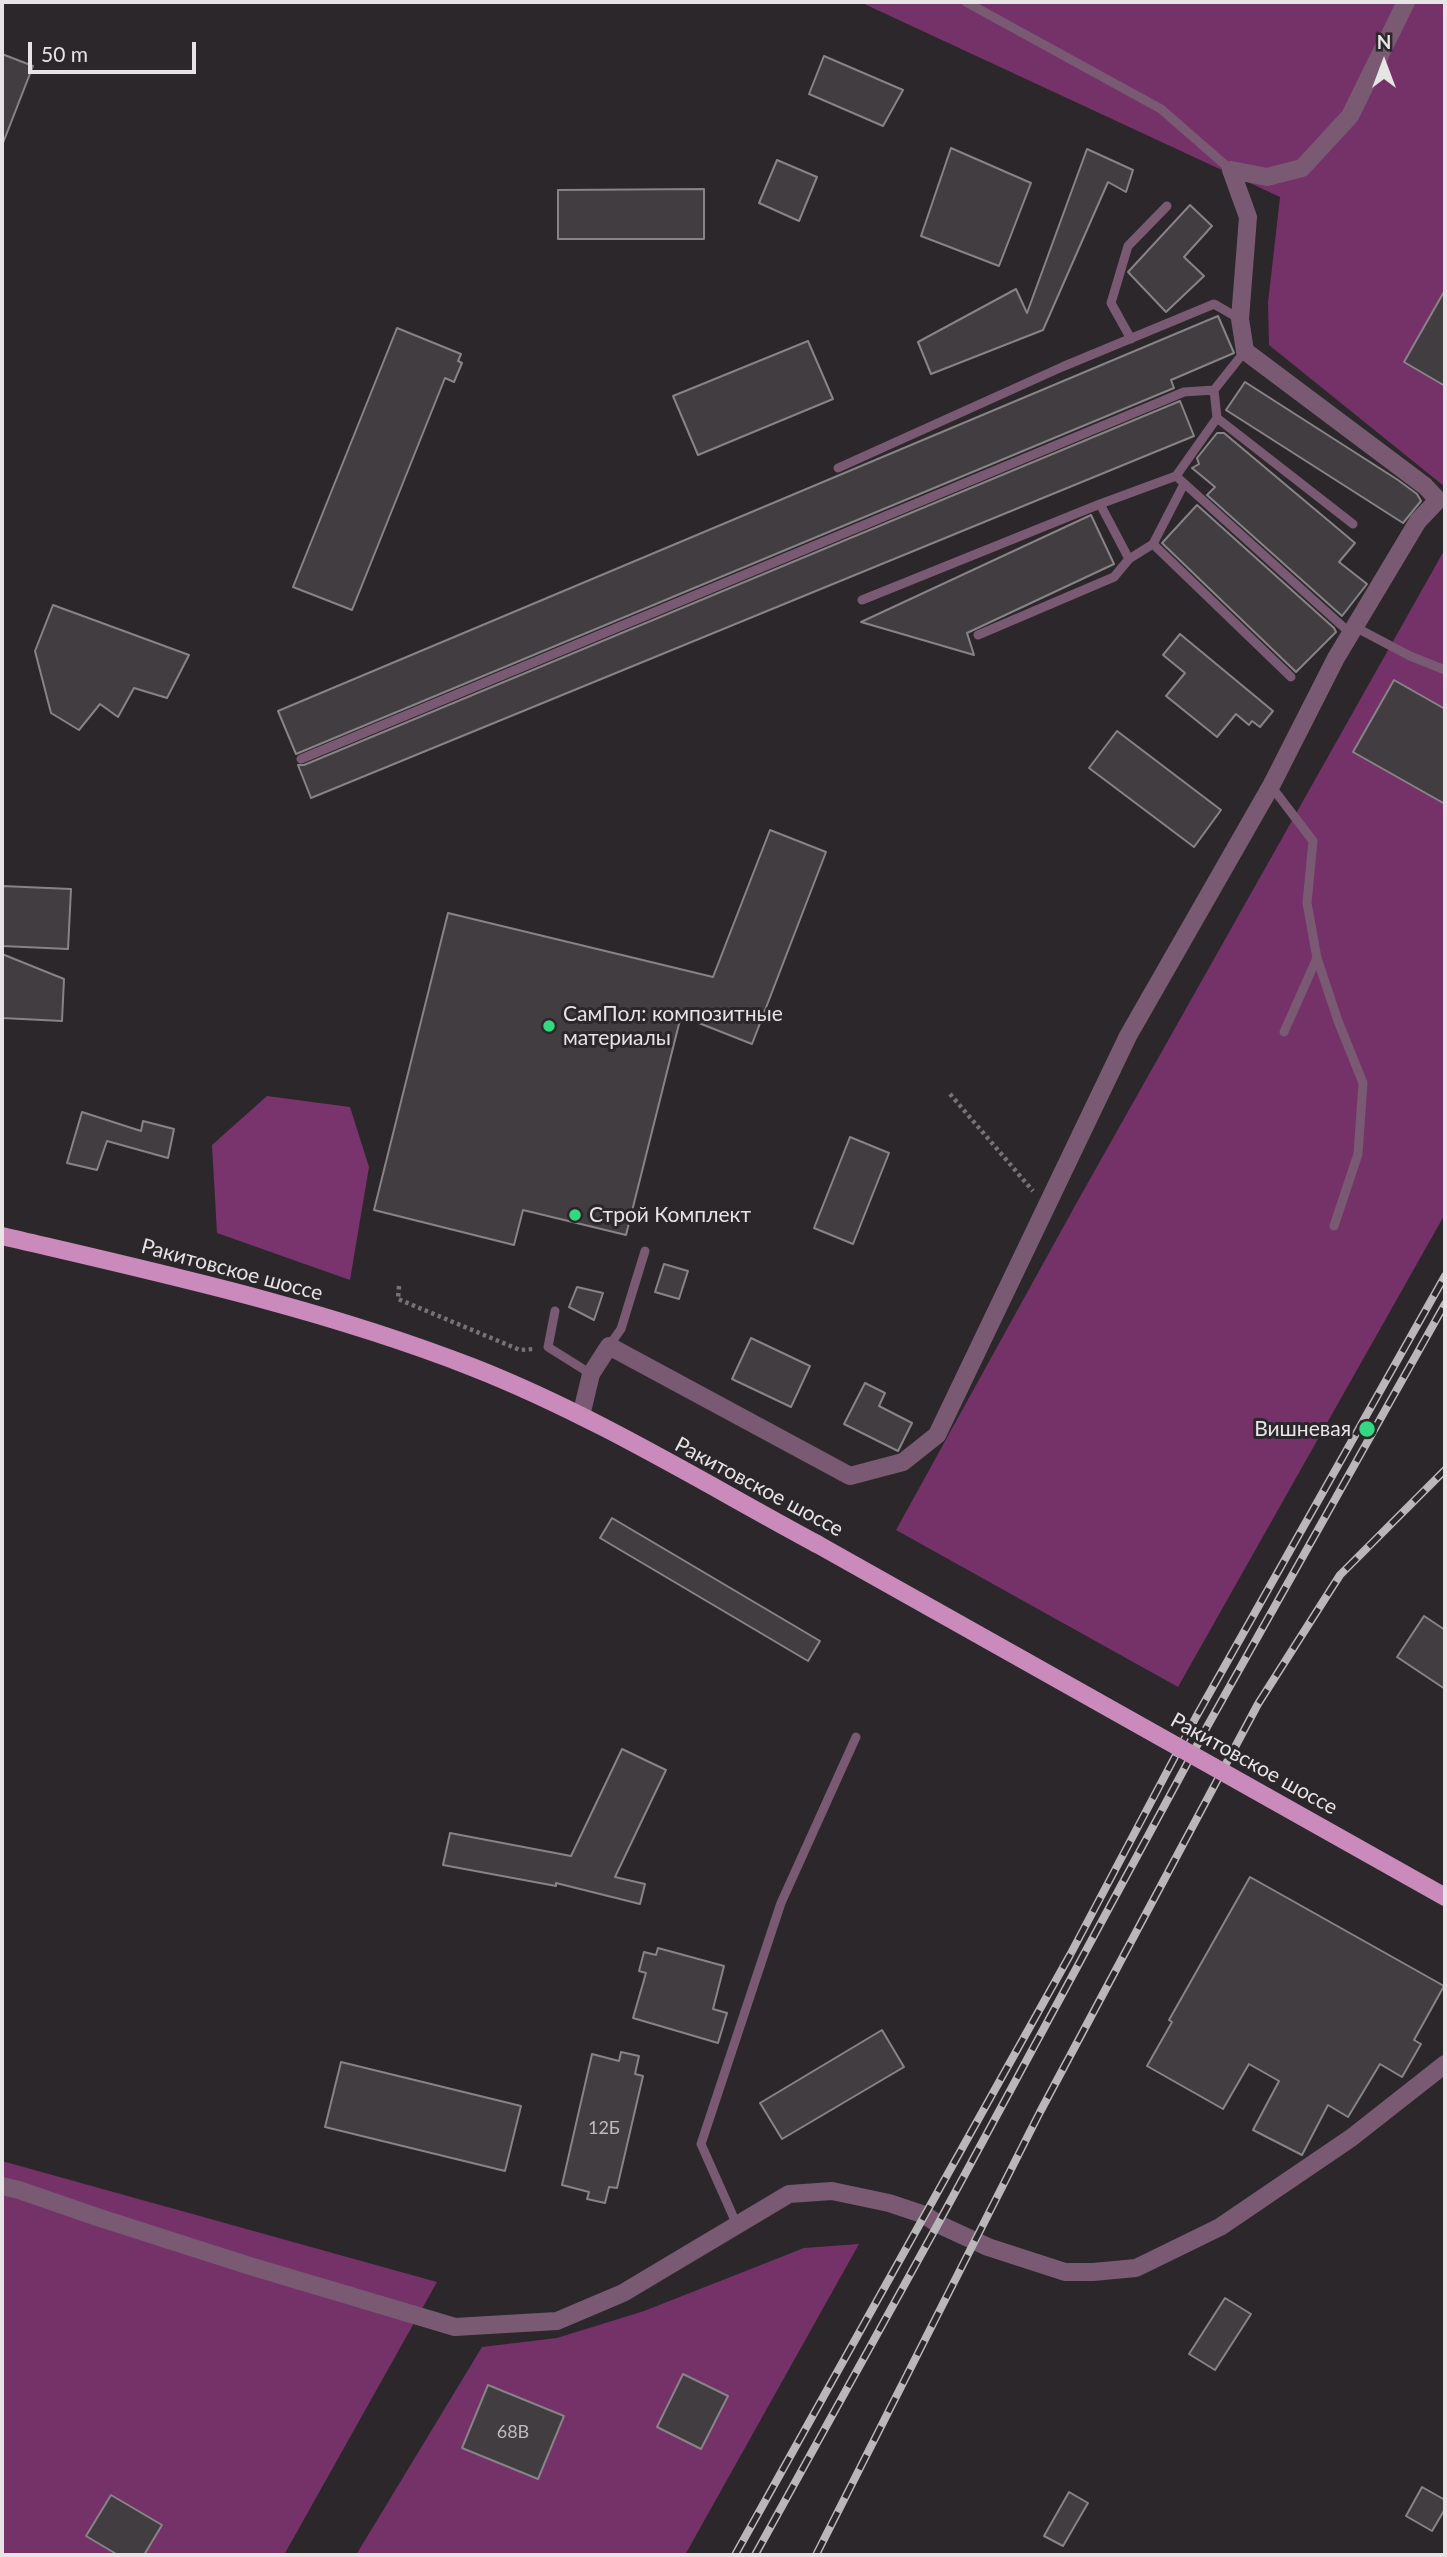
<!DOCTYPE html>
<html>
<head>
<meta charset="utf-8">
<style>
	body { margin:0 }
	#map { position:relative; width:1447px; height:2557px; overflow:hidden; background:#2b272a; font-family:Lato,sans-serif }
	canvas { display:block }
	.frame { position:absolute; inset:0; border:4px solid #e7e4e6; pointer-events:none }
	.north { position:absolute; left:1349px; top:28px; width:70px; height:70px; -webkit-text-stroke:5px #2b272a; paint-order:stroke; rotate:0deg; font-size:19px; font-weight:700; line-height:28px; text-align:center; color:#e7e4e6 }
	.north::after { content:''; display:block; margin:auto; width:24px; height:32px; background:#e7e4e6; clip-path:polygon(50% 0,100% 100%,50% 72%,0 100%) }
	.scale { position:absolute; left:28px; top:42px; width:168px; height:32px; box-sizing:border-box; border:4px solid #e7e4e6; border-top:0; padding-left:9px; font-size:21px; line-height:24px; white-space:nowrap; color:#e7e4e6; -webkit-text-stroke:5px #2b272a; paint-order:stroke }
</style>
</head>
<body>
<div id="map">
<canvas width="1447" height="2557"></canvas>
<div class="frame"></div>
<div class="north">N</div>
<div class="scale">50 m</div>
</div>
<script>
const ctx = document.querySelector('canvas').getContext('2d');
ctx.lineJoin = 'round';
function paint(path, color) {
  ctx.fillStyle = color;
  ctx.fill(path, 'evenodd');
}
function trace(path, color, width, dash) {
  ctx.strokeStyle = color;
  ctx.lineWidth = width;
  ctx.lineCap = dash ? 'butt' : 'round';
  ctx.setLineDash(dash || []);
  ctx.stroke(path);
}
function label(font, color, halo, rows, align = 'center') {
  ctx.font = font + ' Lato,sans-serif';
  ctx.lineWidth = 6;
  ctx.setLineDash([]);
  ctx.textBaseline = 'middle';
  ctx.strokeStyle = halo;
  ctx.fillStyle = color;
  for (const [text, x, y, turn = 0] of rows) {
    ctx.save();
    ctx.translate(x, y);
    ctx.rotate((+turn || 0) * Math.PI / 180);
    ctx.textAlign = isNaN(turn) ? turn : align;
    if (halo) ctx.strokeText(text, 0, 0);
    ctx.fillText(text, 0, 0);
    ctx.restore();
  }
}
const green = new Path2D(`
	M860,2H1445V487L1269,345L1268,303L1280,197Z
	M1445,549V1214L1178,1687L896,1530L1081,1195Z
	M2,2161L437,2282L284,2555H2Z
	M859,2244L685,2555H356L482,2347L557,2338L644,2311L804,2248Z`);
const forest = new Path2D(`
	M267,1096L350,1107L369,1167L350,1280L217,1233L212,1145Z`);
const building = new Path2D(`
	M2,54L33,66L3,143H2Z
	M824,56L903,90L883,126L809,94Z
	M951,148L1031,183L999,266L921,236Z
	M1087,149L1133,170L1126,192L1108,182L1043,330L931,374L918,342L1016,289L1027,313Z
	M777,160L817,177L799,221L759,203Z
	M704,189V239H558V190Z
	M1190,205L1212,226L1184,257L1204,276L1166,312L1128,272Z
	M1445,290V386L1404,362Z
	M1218,316L1234,353L1171,380L1174,388L296,754L278,711Z
	M397,328L461,354L458,361L462,363L454,382L445,378L352,610L293,587Z
	M808,341L833,399L698,455L673,396Z
	M1245,382L1398,480L1417,494L1421,501L1403,523L1226,410Z
	M1180,401L1194,436L311,798L298,765H304Z
	M1217,433H1224L1355,543L1339,562L1367,584L1342,616L1207,495L1215,487L1192,468L1199,464L1197,458Z
	M1197,505L1334,628L1336,632L1296,672L1162,543Z
	M1091,515L1114,564L967,633L974,655L861,622Z
	M53,605L189,655L167,698L134,688L118,717L100,704L79,730L51,713L35,651Z
	M1180,634L1273,711L1260,727L1252,721L1249,725L1236,714L1217,737L1166,696L1185,673L1163,655Z
	M1394,680L1445,709V804L1353,752Z
	M1117,731L1221,810L1194,847L1089,768Z
	M770,830L826,852L752,1044L681,1016L626,1235L523,1210L514,1245L374,1210L448,913L713,977Z
	M2,886L71,889L68,949L2,946Z
	M2,954L64,979L62,1021L2,1018Z
	M82,1112L141,1131L143,1121L174,1129L168,1158L107,1141L97,1170L67,1163Z
	M850,1137L889,1153L853,1244L814,1228Z
	M664,1264L688,1271L679,1299L655,1292Z
	M577,1287L603,1293L594,1320L569,1307Z
	M751,1338L810,1366L791,1407L732,1379Z
	M865,1383L885,1393L879,1406L912,1423L898,1451L844,1424Z
	M612,1518L820,1641L808,1661L600,1538Z
	M1424,1616L1445,1630V1689L1397,1657Z
	M622,1749L666,1770L615,1877L645,1884L640,1904L556,1883V1886L443,1865L450,1833L571,1856Z
	M1250,1877L1444,1986L1414,2040L1421,2044L1402,2077L1380,2064L1348,2117L1328,2105L1302,2155L1253,2130L1279,2081L1249,2064L1223,2109L1147,2066L1172,2022L1169,2020Z
	M658,1948L724,1966L713,2009L727,2013L718,2043L633,2018L646,1973L639,1971L644,1952L656,1955Z
	M882,2030L904,2067L782,2139L760,2103Z
	M621,2052L639,2056L635,2074L643,2076L617,2188L609,2187L605,2203L587,2199L589,2192L562,2185L592,2054L619,2061Z
	M341,2062L521,2106L505,2171L325,2127Z
	M1225,2298L1251,2314L1215,2370L1189,2354Z
	M683,2374L728,2396L701,2449L657,2427Z
	M488,2385L564,2416L538,2479L462,2448Z
	M1422,2487L1445,2500V2509L1432,2531L1406,2516Z
	M1069,2492L1088,2503L1063,2546L1044,2536Z
	M111,2495L162,2525L144,2555H118L86,2536Z`);
const path = new Path2D(`
	M950,1094L1033,1191
	M399,1286L398,1299L520,1350L534,1349`);
const service = new Path2D(`
	M966,2L1161,109L1231,170
	M1131,339L1111,303L1128,246L1167,206
	M1245,351L1214,390L1217,418L1176,476L1350,633
	M1217,418L1353,524
	M838,468L1062,367L1214,304L1240,319
	M1176,476L1100,504L1129,559L1153,544L1184,484
	M1153,544L1291,677
	M862,600L1100,504
	M1355,627L1410,656L1445,670
	M978,635L1114,577L1129,559
	M301,759L1184,392L1214,390
	M1271,786L1313,841L1307,903L1317,958L1284,1032
	M1317,958L1338,1021L1363,1083L1358,1154L1334,1226
	M555,1311L548,1347L591,1374
	M609,1346L621,1329L645,1251
	M737,2225L701,2144L781,1903L856,1737`);
const minor = new Path2D(`
	M1231,170L1267,177L1302,168L1350,116L1406,2
	M581,1416L591,1374L609,1346L850,1476L903,1462L937,1435L1128,1036L1271,786L1336,658L1418,521L1438,500L1425,486L1245,351L1240,319L1248,217L1231,170
	M2,2186L19,2190L97,2217L250,2266L455,2327L557,2321L623,2293L789,2194L832,2191L889,2203L925,2215L938,2224L988,2247L1065,2272H1093L1136,2268L1220,2227L1351,2138L1445,2064`);
const primary = new Path2D(`
	M2,1236C160,1273 321,1308 472,1367C592,1414 704,1483 817,1544`);
const rail = new Path2D(`
	M735,2555L1070,1955L1196,1717L1445,1276
	M755,2555L938,2224L1208,1725L1445,1304
	M816,2555L1040,2112L1258,1704L1340,1575L1445,1470`);
const primaryBridge = new Path2D(`
	M817,1544L1445,1897`);
const markers = [
	[549,1026,7,"#34d881"],
	[575,1215,7,"#34d881"],
	[1367,1429,9,"#34d881"]
];
const numberNames = [
	["12Б",604,2128],
	["68В",513,2432]
];
const poiNames = [
	["СамПол: композитные",563,1014],
	["материалы",563,1038],
	["Строй Комплект",589,1215],
	["Вишневая",1351,1429,"right"]
];
const streetNames = [
	["Ракитовское шоссе",232,1270,15],
	["Ракитовское шоссе",759,1487,28],
	["Ракитовское шоссе",1254,1764,29]
];
paint(green, '#743269');
paint(forest, '#79346d');
paint(building, '#423d41');
trace(building, '#888387', 2);
trace(path, '#767275', 4.5, [3.5, 3.5]);
trace(service, '#795a72', 9);
trace(minor, '#795a72', 18);
trace(primary, '#ca8abc', 18);
trace(rail, '#bab7b9', 8);
trace(rail, '#2b272a', 5, [16]);
trace(primaryBridge, '#ca8abc', 18);
for (const [x, y, r, color] of markers) {
  const dot = new Path2D();
  dot.arc(x, y, r, 0, 2 * Math.PI);
  ctx.fillStyle = color;
  ctx.fill(dot);
  trace(dot, '#2b272a', 2.5);
}
label('18px', '#bebabd', null, numberNames);
label('21px', '#e7e4e6', '#2b272a', poiNames, 'left');
label('21px', '#e7e4e6', '#2b272a', streetNames);
</script>
</body>
</html>
